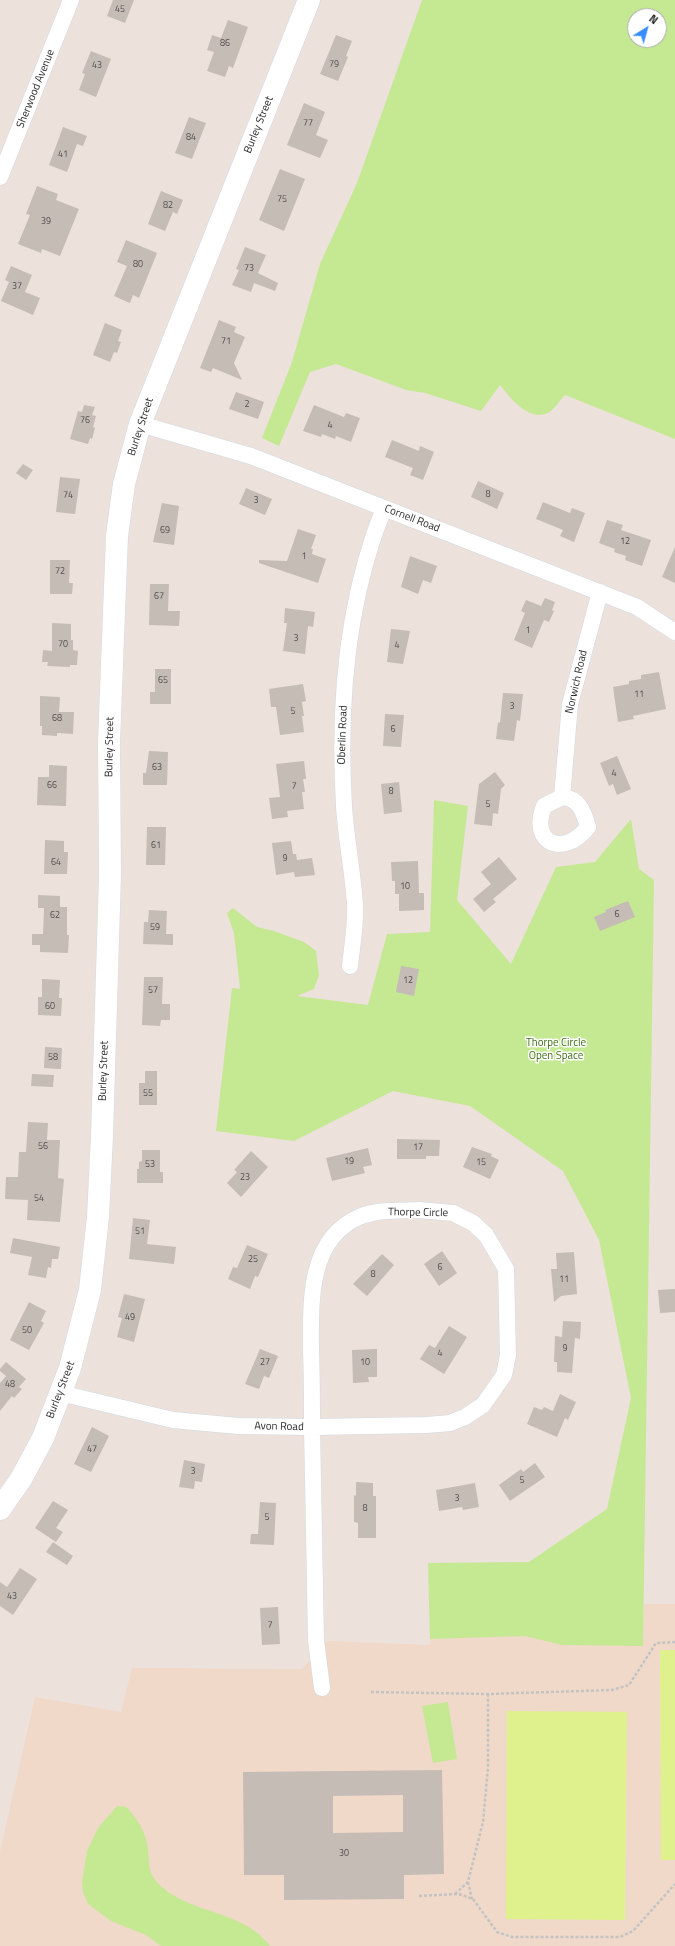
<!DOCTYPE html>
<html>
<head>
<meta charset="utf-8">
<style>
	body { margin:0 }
	#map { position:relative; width:675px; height:1946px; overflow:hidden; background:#ede1db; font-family:"Titillium Web",sans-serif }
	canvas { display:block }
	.north { position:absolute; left:627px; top:8px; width:40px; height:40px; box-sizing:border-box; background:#fff; border:1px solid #aaa; border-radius:50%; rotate:37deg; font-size:11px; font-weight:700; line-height:16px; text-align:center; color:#2a2a2a }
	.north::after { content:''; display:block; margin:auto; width:14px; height:18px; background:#368eff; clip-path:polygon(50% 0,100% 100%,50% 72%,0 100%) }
</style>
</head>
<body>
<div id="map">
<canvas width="675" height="1946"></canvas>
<div class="north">N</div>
</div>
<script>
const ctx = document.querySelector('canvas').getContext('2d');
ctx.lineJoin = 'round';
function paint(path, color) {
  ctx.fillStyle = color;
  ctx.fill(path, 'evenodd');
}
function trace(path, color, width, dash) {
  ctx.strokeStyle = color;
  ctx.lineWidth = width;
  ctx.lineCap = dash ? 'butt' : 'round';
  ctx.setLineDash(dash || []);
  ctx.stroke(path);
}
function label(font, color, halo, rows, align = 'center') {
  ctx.font = font + ' "Titillium Web",sans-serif';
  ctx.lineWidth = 3;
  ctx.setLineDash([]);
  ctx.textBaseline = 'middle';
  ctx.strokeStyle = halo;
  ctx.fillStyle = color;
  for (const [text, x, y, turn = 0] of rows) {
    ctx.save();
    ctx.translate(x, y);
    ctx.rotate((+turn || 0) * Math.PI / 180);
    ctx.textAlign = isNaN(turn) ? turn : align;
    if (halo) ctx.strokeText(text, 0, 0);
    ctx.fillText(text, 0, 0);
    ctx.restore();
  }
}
const education = new Path2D(`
	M644,1604H675V1946H0V1852L35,1697L121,1712L132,1668L302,1669L327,1641L430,1645V1639L531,1635L643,1646Z`);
const green = new Path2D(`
	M422,0H675V439L565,395C560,400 555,409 548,413C528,422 510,397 500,385L481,411L425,393L406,390L336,364L310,372L279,446L262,438L292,362L320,264L357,183ZM635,16H659V40H635Z
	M434,800L468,806L457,900L511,964L556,867L595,862L631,819L639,869L654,880L643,1646L562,1645L525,1636L430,1639L428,1563L529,1562L607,1509L631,1398L599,1240L563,1171L470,1106L393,1091L294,1141L216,1131L232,988L240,989L234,933L227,913L233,908L257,927L274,931L304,942L316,951L319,975L314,989L297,996L368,1005L387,934L430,932Z
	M448,1702L457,1759L433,1763L422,1706Z
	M117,1806L126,1807C136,1817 144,1829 147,1843C151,1863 145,1872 162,1887C194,1915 243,1910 270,1946H161L146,1935L111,1921L88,1904L83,1892L82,1882L87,1851L98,1828Z`);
const pitch = new Path2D(`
	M660,1650H675V1860H661Z
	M507,1711L627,1712L625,1920L506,1919Z`);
const building = new Path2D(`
	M113,0H134L125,23L107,16Z
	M228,20L248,27L233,68L229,66L225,77L207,71L214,52L207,50L212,35L221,38Z
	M336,35L352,41L346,56L348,57L338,81L320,74Z
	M91,51L111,59L96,97L79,90L85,74L82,73Z
	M304,103L325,112L316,135L328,140L320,158L287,145Z
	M189,117L206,123L192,159L175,153Z
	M63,127L87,136L83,146L77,144L67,172L49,165Z
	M280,169L305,179L284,231L259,220Z
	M37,186L58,194L56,200L79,209L60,256L42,249L41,253L18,244L30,215L26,214Z
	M161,191L183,200L177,214L173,212L165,231L148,224Z
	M126,240L157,253L139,298L133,295L130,303L114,296L127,266L117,262Z
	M245,247L266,255L258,273L278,283L275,291L254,283L251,292L232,285L239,270L236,269Z
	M11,266L32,275L25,292L40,298L33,315L1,301L9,282L5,280Z
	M219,320L236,327L234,332L245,337L234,363L242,380L213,368L211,372L200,368Z
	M105,323L122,330L118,341L121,342L117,353L114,352L110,362L93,355Z
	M236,392L264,402L258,419L229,409Z
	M84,405L95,407L92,415L96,416L93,427L95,428L92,439L90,438L88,444L70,439L78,411L82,412Z
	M314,405L344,417L346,413L360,418L351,442L336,436L335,439L322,434L321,437L303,431Z
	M392,440L419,451L420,446L434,452L423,480L410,475L413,468L385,457Z
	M23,464L33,470L26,480L16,473Z
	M60,477L80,479L75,514L56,512Z
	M478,481L504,493L497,509L471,497Z
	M246,488L272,499L265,515L239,504Z
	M543,502L570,513L572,508L585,513L574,542L560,536L563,530L536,519Z
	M162,503L179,506L174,545L153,542Z
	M607,520L623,525L621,530L651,540L642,566L625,560L626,556L614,552L615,549L599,543Z
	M298,529L316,535L311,549H313L312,554L326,559L318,583L259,563V560L287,561Z
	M675,547V583L662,577Z
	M410,556L437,566L431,583L423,580L418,594L401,587Z
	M50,560H70L69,583H73L72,594H50Z
	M150,584H169L168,611H180L179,626L149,625Z
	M545,598L555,602L552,610L554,611L549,622L544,620L532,648L514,640L525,613L521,611L526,600L541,606Z
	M285,608L315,612L313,627L308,626L305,654L283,651L287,623H284Z
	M52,623L71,624V640H73V650L78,651L77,665H70V667L47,666L48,662H42L43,650L52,651Z
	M391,629L410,631L403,664L387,662Z
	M155,669H171V704H150V692H155Z
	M659,672L666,709L633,716L634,719L618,722L613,687L629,684V681L641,679V675Z
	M303,684L306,701L302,702L304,716H302L304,732L280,735L276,707H271L269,689Z
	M503,693L523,694L520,721L517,720L514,741L496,739L498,722L500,723Z
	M40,696L60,697L59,712H74L73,734L57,733V736L42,735V726H40Z
	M385,714L404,715L401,747L383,746Z
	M149,751L168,752L167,785H143V773H146Z
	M617,756L631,789L617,795L613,784L609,786L600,763Z
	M304,761L306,779H303L305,792H302L304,809L287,811L288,817L272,819L269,798L280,797L276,764Z
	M49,765L67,766L66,806L37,805L38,777H49Z
	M495,772L505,785L501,789L498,814L493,813L492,826L474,824L479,784Z
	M399,782L402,812L384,814L381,784Z
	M147,827H166L165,865H146Z
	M45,840L64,841V852H68L67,874H44Z
	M291,841L293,854H296L297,860L312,858L315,875L295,877L294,872L276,875L272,843Z
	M499,857L517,879L493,899L496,902L484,912L473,899L491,884L481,872Z
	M418,861L419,893H424V910L399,911V894H395V881H392L391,862Z
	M38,895L60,896V907H67V935H69L68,953L40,952V945H32V934H43L44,908H38Z
	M628,901L635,917L600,931L594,917L606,912L605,910Z
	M149,910L167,911L166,934H173V945L143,944L144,922H148Z
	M401,966L419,969L414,996L396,992Z
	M144,977H163L162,1004H170V1020H161L160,1026L142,1025Z
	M42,979L60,980L59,998H62L61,1016L38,1015V997H42Z
	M45,1047L62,1048L61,1069L44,1068Z
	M145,1071H157V1105H139V1083H145Z
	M32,1074L54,1075L53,1087L31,1086Z
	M28,1122L48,1123L47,1140H60L58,1178L64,1179L60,1222L27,1220L28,1200L5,1199L6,1177H18L19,1152H26Z
	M397,1139L440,1140L439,1156H426V1159H397Z
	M472,1147L492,1154L491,1156L499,1160L490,1179L463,1167Z
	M368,1148L372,1165L363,1167L365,1173L332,1181L326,1158Z
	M142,1150H160V1172H163V1183H137V1169H139V1162L142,1161Z
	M251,1151L268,1167L241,1197L227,1183L237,1172L234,1170Z
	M133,1218L150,1220L147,1244L176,1247L174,1264L129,1259Z
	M13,1238L60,1247L58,1259H52L51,1268L48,1267L46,1278L28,1275L32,1257L10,1253Z
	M247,1245L268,1254L258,1277L255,1276L250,1289L228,1279L233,1267L237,1268Z
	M442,1251L457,1273L439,1286L424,1264Z
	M574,1252L577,1294L561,1296L554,1302L551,1269H557L556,1253Z
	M382,1254L394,1265L367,1296L353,1284Z
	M675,1289V1312L660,1313L658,1290Z
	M124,1294L145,1299L134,1342L117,1337L122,1318L118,1317Z
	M29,1302L46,1311L41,1321L44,1323L29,1350L10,1340Z
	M563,1321L581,1322L580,1339L575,1338L572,1373L557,1372V1362H554L555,1336L562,1337Z
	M449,1326L467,1337L444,1374L420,1359L429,1345L435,1348Z
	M260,1349L278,1356L269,1378L264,1376L259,1389L245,1384Z
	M377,1349V1377H368L369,1382L353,1383L352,1350Z
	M6,1362L26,1379L19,1387L22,1389L14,1398L12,1396L0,1411V1383L6,1376L0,1371V1369Z
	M560,1394L576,1402L568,1420L565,1418L557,1437L527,1424L534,1407L542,1410L544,1407L553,1411Z
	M92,1427L109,1436L91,1472L74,1464Z
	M184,1460L205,1464L202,1482L195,1481L194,1489L179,1487Z
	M535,1463L545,1477L510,1501L499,1485L521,1469L523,1472Z
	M356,1482L373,1483V1496H376V1538H358V1523L354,1522V1495L356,1496Z
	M475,1483L479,1507L463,1510L462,1507L439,1511L436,1490Z
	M53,1501L68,1510L56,1528L63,1532L56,1542L35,1528Z
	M260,1502L276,1503L274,1545L250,1544L251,1534H258Z
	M53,1542L73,1556L67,1565L46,1552Z
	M20,1568L37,1579L13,1615L0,1606V1582L7,1587Z
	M278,1607L280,1644L262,1645L260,1608Z
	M442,1770L444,1874L404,1875V1899L284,1900V1875H244L243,1772ZM403,1795V1832L333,1833V1796Z`);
const path = new Path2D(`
	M371,1692L488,1694L612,1690L629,1685L656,1643L675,1642
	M468,1882L472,1899
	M455,1894L468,1882L483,1822L488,1768V1694
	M419,1896L459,1894L473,1899L497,1932L512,1937H620L633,1931L675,1884`);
const minor = new Path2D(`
	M0,177L71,0
	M140,424L251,456L637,607L675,632
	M562,797L570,704L600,592
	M562,797C579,798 584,812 588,827C564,858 529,844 544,806Z
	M350,966C352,946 356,926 355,905C353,872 346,839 344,806C338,705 346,602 384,508
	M419,1210L453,1213L473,1223L486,1235L506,1269L508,1355L504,1375L483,1405L465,1417L450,1423L427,1425L312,1427C312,1402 312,1376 311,1351C311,1304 307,1240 359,1217C377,1209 400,1211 419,1210Z
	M60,1393L173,1420L238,1426L312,1427L316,1640L322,1688`);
const secondary = new Path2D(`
	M0,1509L21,1479L43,1438L70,1368L90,1290L98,1217L102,1136L110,875L109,741L117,536L124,484L140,424L309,0`);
const numberNames = [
	["45",120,10],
	["86",225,44],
	["79",334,65],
	["43",97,66],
	["77",308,124],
	["84",191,138],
	["41",63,155],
	["75",282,200],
	["82",168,206],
	["39",46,222],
	["80",138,265],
	["73",249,269],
	["37",17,287],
	["71",226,342],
	["2",247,405],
	["76",85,421],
	["4",330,426],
	["8",488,495],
	["74",68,496],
	["3",256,501],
	["69",165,531],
	["12",625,542],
	["1",304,557],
	["72",60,572],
	["67",159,597],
	["1",528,631],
	["3",296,639],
	["70",63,645],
	["4",397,646],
	["65",163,681],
	["11",639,695],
	["3",512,707],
	["5",293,712],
	["68",57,719],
	["6",393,730],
	["63",157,768],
	["4",614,774],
	["66",52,786],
	["7",294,787],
	["8",391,792],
	["5",488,805],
	["61",156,846],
	["9",285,859],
	["64",56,863],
	["10",405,887],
	["6",617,915],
	["62",55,916],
	["59",155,928],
	["12",408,981],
	["57",153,991],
	["60",50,1007],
	["58",53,1058],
	["55",148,1094],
	["56",43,1147],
	["17",418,1148],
	["19",349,1162],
	["15",481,1163],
	["53",150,1165],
	["23",245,1178],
	["54",39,1199],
	["51",140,1232],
	["25",253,1260],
	["6",440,1268],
	["8",373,1275],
	["11",564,1280],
	["49",130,1318],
	["50",27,1331],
	["9",565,1349],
	["4",440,1354],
	["27",265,1363],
	["10",365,1363],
	["48",10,1385],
	["47",92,1450],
	["3",193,1472],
	["5",522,1481],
	["3",457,1499],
	["8",365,1509],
	["5",267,1518],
	["43",12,1597],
	["7",270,1626],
	["30",344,1854]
];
const streetNames = [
	["Sherwood Avenue",36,89,-68],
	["Burley Street",259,125,-68],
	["Burley Street",141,427,-72],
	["Cornell Road",412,519,21],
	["Norwich Road",577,682,-77],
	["Oberlin Road",343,735,-88],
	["Burley Street",110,747,-89],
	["Burley Street",104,1071,-88],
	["Thorpe Circle",418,1213,1],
	["Burley Street",61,1390,-69],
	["Avon Road",279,1427,1]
];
const parkNames = [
	["Thorpe Circle",556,1043],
	["Open Space",556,1056]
];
paint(education, '#f0d9c9');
paint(green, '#c5e893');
paint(pitch, '#dff18d');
paint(building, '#c5bcb6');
trace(minor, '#d0d9e4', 17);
trace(secondary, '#d0d9e4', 23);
trace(path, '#c3c3c3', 2.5, [3, 2]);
trace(minor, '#fff', 16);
trace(secondary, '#fff', 22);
label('9px', '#514e4d', null, numberNames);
label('11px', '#2a2a2a', '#fff', streetNames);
label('11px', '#3d6d14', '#fff', parkNames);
</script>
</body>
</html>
